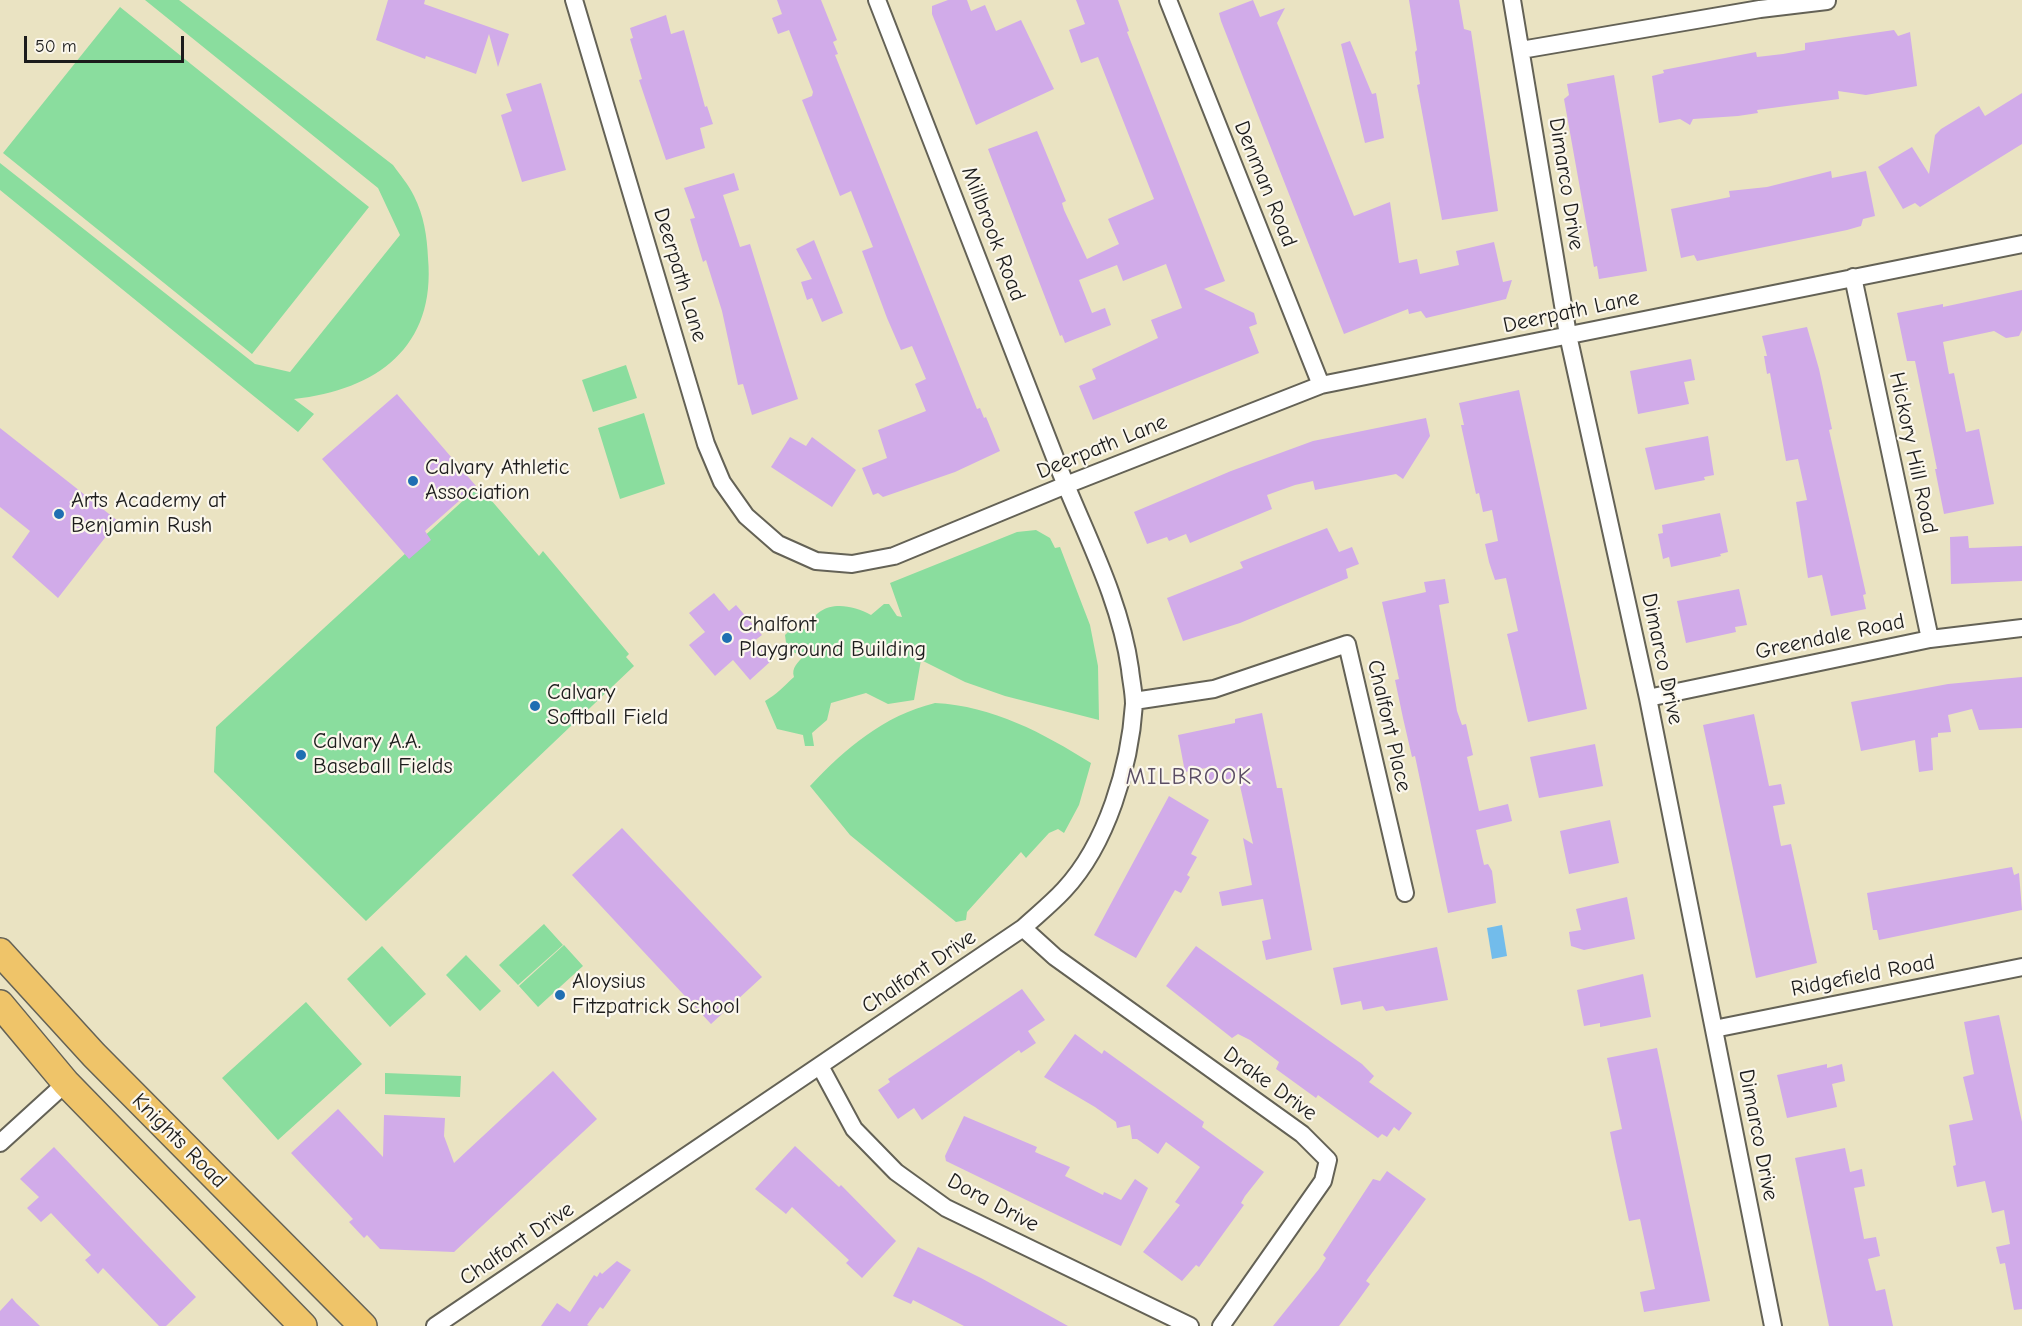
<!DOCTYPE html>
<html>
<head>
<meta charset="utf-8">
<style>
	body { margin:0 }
	#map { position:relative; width:2022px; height:1326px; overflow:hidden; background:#eae3c2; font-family:"Comic Neue",sans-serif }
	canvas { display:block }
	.scale { position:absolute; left:24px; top:36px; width:160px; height:27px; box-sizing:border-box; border:3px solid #1c1c1c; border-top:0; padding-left:8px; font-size:18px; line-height:21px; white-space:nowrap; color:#1c1c1c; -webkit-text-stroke:4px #fbf7ec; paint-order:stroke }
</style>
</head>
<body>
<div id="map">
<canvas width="2022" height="1326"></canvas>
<div class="scale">50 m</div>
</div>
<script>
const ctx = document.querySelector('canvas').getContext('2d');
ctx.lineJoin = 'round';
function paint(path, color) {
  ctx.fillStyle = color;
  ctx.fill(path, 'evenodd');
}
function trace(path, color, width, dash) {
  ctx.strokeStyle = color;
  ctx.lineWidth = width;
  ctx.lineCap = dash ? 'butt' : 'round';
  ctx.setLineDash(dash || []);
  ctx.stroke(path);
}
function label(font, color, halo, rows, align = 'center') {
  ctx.font = font + ' "Comic Neue",sans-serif';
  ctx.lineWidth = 4.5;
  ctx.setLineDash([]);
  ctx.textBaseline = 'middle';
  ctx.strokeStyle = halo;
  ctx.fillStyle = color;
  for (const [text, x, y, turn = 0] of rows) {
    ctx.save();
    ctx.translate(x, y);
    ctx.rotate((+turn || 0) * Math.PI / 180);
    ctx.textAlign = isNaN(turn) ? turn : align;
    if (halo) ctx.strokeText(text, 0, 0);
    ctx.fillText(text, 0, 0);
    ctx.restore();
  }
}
const green = new Path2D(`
	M145,0H179L393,165C400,175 409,185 414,196C424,216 427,236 428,258C436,347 377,390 294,399L314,414L298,432L0,190V163L255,364L290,372L400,235L378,188Z
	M120,7L369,207L252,354L3,153Z
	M626,365L637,398L593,412L582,380Z
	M644,413L665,484L620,499L598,428Z
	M479,486L539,556L543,551L629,654L626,657L634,666L366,921L214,772L216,727Z
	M1036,530L1050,538L1055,548L1060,547L1090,625L1098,666L1099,720L1005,696L965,682L921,660L914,700L888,704L866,693L831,703L827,720L812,733L814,746H805L803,735L777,729L765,701C776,695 784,686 794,677C791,668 798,662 804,656L787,650L785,635C792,627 798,627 808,630C816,600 848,602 871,615L884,604H889L897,616L902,617L890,583L1017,532Z
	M935,703C993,706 1043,733 1091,763L1079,805L1064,833L1058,829L1049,833L1026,858L1021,852L967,912L966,920L956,922L850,835L810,786C846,748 883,716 935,703Z
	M544,924L563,945L518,985L499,965Z
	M564,945L583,966L538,1007L519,986Z
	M382,946L426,994L390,1027L347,979Z
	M466,955L501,991L480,1011L446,975Z
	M306,1002L362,1064L278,1140L222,1078Z
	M385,1073L461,1076L460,1097L385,1094Z`);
const water = new Path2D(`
	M1502,925L1507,956L1492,959L1487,928Z`);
const building = new Path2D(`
	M388,0H425L424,4L509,34L498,67L489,34L476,74L426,56L425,59L376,40Z
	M777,0H821L837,40L833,42L838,54L835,55L977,409L980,408L984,418L986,417L1000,451L955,472L883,497L878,493L873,495L862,468L887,458L878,430L926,411L915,384L926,379L912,346L901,350L887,318L862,251L873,247L851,191L840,196L802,100L812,96L813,92L789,30L778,34L772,18L782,14Z
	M948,0H967L971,11L985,5L996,31L1021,20L1054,89L976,125L932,14V6Z
	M1076,0H1118L1129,31L1127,32L1225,281L1204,289L1254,313L1257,324L1249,327L1259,353L1093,420L1079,386L1096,379L1092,369L1158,338L1151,320L1182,308L1166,264L1123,281L1117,265L1079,280L1092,313L1105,308L1111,325L1065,343L1062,335L1060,336L988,149L1037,131L1066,201L1062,203L1064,210L1087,259L1119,244L1108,219L1154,199L1098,57L1081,63L1069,30L1085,24Z
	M1253,0L1260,17L1285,8L1277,23L1279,28L1354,216L1390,202L1399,263L1417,259L1420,274L1459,265L1456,251L1494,242L1503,282L1512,280L1506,299L1426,318L1421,311L1409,314L1408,309L1344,334L1221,21L1219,13Z
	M1409,0H1459L1464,29L1471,31L1498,211L1442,220L1417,85L1420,84L1415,52L1417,50Z
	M666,15L671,34L684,30L705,107L707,106L713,124L700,128L705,148L666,160L639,80L642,79L630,39L633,38L630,28Z
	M1894,30L1898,36L1910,32L1917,86L1866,95L1838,91L1839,99L1757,110L1758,113L1738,116L1693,119L1690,125L1680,119L1659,123L1652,76L1664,73L1663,70L1756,52L1757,57L1783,54L1805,50V43Z
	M1350,41L1372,94L1376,93L1384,138L1365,143L1341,44Z
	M1614,75L1647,271L1599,279L1597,266L1594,267L1564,99L1569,95L1567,84Z
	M541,83L566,170L522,182L501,115L512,111L506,94Z
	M2022,93V144L1920,207L1915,203L1903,209L1878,167L1912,147L1929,174L1935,135L1941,129L1979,106L1985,116Z
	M1831,171L1832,178L1866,171L1875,216L1863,219L1861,226L1847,230L1697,261L1694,255L1681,258L1671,209L1730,197L1729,191L1767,187Z
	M734,173L739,190L723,195L740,247L750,244L798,399L752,415L743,384L738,385L722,311L706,260L703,262L690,219L695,218L684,188Z
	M814,240L843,313L822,322L812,298L807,300L801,282L812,279L796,249Z
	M2022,290V330L2019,336L2006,338L1994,331L1943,342L1949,374L1954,373L1966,432L1979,429L1994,504L1944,514L1935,469H1937L1915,361H1907L1897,313L1943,304V307Z
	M1807,327L1819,369L1832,429L1829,430L1866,594L1863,595L1866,609L1831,616L1822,575L1808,578L1796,502L1807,500L1798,459L1786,461L1770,373L1767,374L1764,356H1767L1762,336Z
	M1691,359L1695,380L1684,382L1689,404L1638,414L1630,371Z
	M1519,390L1587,709L1528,722L1507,634L1518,631L1506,578L1495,580L1489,562L1485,544L1498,541L1492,510L1483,512L1479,493L1476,494L1461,425H1464L1459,403Z
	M397,394L476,486L425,531L431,540L409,559L322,459Z
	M1426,418L1430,436L1403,479L1396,474L1315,490L1313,481L1295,485L1267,495L1272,509L1190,543L1186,534L1169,541L1167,537L1147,544L1134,512L1231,471L1313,441Z
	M0,428L118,521L58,598L12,557L30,531L0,507Z
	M1708,436L1714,475L1704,477L1705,480L1655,490L1645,448Z
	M790,437L806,446L812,437L856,470L832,507L771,467Z
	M1720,513L1728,552L1720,554L1721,556L1671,567L1669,557L1663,559L1658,534L1663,533L1662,525Z
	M1327,528L1339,552L1352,547L1359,564L1346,569L1348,578L1240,623L1183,641L1167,598L1243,568L1240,562Z
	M1968,536L1969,548L2022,546V581L1951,584L1950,537Z
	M1445,579L1449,603L1439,605L1457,711L1462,725L1466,724L1473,755L1467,757L1479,811L1508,804L1512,821L1476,830L1484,865L1488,864L1492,871L1496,903L1448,913L1415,756L1412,757L1403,718L1395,680L1399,679L1382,602L1426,592L1424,582Z
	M1739,589L1747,625L1735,627L1736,632L1686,643L1677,601Z
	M714,593L729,611L736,605L762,635L754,641L771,661L750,680L733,660L715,676L689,645L705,632L689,613Z
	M2022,677V728L1979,730L1972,709L1948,715L1951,732L1938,733V737L1931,738L1933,770L1919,772L1915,740L1861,751L1851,702L1948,684Z
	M1262,713L1277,788H1282L1312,950L1266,960L1262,941L1271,939L1263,899L1222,906L1219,892L1252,885L1243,838L1253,844L1238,777L1209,783L1206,768L1185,772L1178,735L1235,723V719Z
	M1754,714L1769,786L1781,784L1785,804L1773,806L1781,846L1791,844L1817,963L1756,978L1703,725Z
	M1595,744L1603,786L1539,798L1530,757Z
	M1169,796L1209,820L1191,854L1197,857L1187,875L1190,877L1181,893L1175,890L1136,958L1094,935Z
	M1610,820L1619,863L1569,874L1560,831Z
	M622,828L762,977L711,1024L572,875Z
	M2012,867L2014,875L2019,873L2022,910L1879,940L1877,930H1873L1867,893Z
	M1627,897L1635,939L1584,950L1571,946L1569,932L1581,930L1576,909Z
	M1196,946L1362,1064L1374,1076L1369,1082L1412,1113L1399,1131L1394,1127L1387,1137L1382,1134L1378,1138L1318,1095L1316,1098L1276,1069L1279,1062L1250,1040L1238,1034L1232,1038L1166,986Z
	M1437,947L1448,1000L1386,1011L1383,1006L1363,1010L1361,1001L1341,1005L1333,968Z
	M1643,974L1651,1017L1600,1027V1023L1584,1026L1577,990Z
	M1022,989L1045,1020L1028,1031L1036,1043L1021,1053L1019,1050L922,1120L914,1108L898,1119L878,1090L890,1082L888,1079Z
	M1999,1015L2022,1122V1309L2014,1310L2005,1263L2000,1264L1996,1247L2010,1244L2004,1210L1992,1213L1985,1181L1957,1187L1953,1166L1956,1165L1949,1125L1973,1120L1963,1077L1974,1074L1964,1022Z
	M1075,1034L1102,1054L1104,1050L1204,1122L1202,1127L1264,1172L1245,1196L1241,1203L1244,1205L1199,1267L1196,1265L1182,1281L1143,1252L1180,1205L1175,1202L1200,1167L1166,1142L1158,1154L1137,1139H1132L1130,1125L1117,1128L1116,1122L1095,1107L1044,1077Z
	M1657,1048L1710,1301L1644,1312L1640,1292L1655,1289L1640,1219L1629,1221L1614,1152L1610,1132L1622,1129L1607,1058Z
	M1827,1064V1068L1842,1064L1845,1081L1832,1084L1837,1107L1787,1118L1777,1075Z
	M553,1071L597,1119L454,1252L380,1249L367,1235L364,1238L349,1222L353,1219L291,1153L338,1109L383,1157L384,1115L445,1118L444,1136L454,1163Z
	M964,1116L1037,1147L1035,1152L1070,1167L1065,1176L1103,1195L1104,1192L1121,1200L1135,1179L1148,1188L1121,1246L946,1161L945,1156Z
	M795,1146L839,1187L841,1185L896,1241L862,1278L846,1263L849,1260L792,1207L786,1214L755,1189Z
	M54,1147L196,1297L166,1326H159L103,1268L98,1274L85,1260L91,1255L51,1213L41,1222L27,1208L39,1197L20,1179Z
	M1845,1148L1850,1172L1862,1169L1865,1186L1854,1188L1864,1239L1876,1237L1880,1256L1868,1259L1876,1291L1885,1289L1893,1326H1829L1795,1158Z
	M1387,1171L1426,1199L1366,1281L1370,1284L1357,1302L1339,1326H1273L1319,1269L1326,1258L1323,1255L1373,1179L1380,1181Z
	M918,1247L981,1278L1068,1326H964L913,1300L911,1304L893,1296Z
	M617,1261L631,1270L603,1309L600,1307L587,1325L589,1326H541L557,1303L570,1312L594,1275L597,1277L600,1272L602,1274Z
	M12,1298L16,1303L40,1326H0V1311Z`);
const street = new Path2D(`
	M574,0L706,444L722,482L746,516L778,544L816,561L852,564L894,556L1066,485L1321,385L2022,244
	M1168,0L1321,385
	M1512,0L1568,335L1648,698L1773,1326
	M1521,50L1760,9L1827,1
	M1853,277L1930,639
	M1648,698L1930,639L2022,628
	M1134,701L1214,689L1347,644L1405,893
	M1023,928L1055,957L1302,1134L1328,1160L1323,1181L1221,1326
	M1714,1029L2022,967
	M820,1066L854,1129L896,1172L946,1208L1190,1326
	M0,1143L66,1083
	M435,1326L1023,928C1036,916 1051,904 1064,890C1107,844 1130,766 1134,704C1134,692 1131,680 1130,669C1120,598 1085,534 1059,468C999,312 938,156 877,0`);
const primary = new Path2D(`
	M0,952L94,1055L363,1326
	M0,1004L66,1083L303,1326`);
const markers = [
	[413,481,6,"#1f6fb2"],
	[59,514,6,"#1f6fb2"],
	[727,638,6,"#1f6fb2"],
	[535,706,6,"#1f6fb2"],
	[301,755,6,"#1f6fb2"],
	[560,995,6,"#1f6fb2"]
];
const streetNames = [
	["Denman Road",1265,184,68],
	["Dimarco Drive",1566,184,81],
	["Millbrook Road",993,234,69],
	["Deerpath Lane",680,275,73],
	["Deerpath Lane",1571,312,-12],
	["Deerpath Lane",1102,447,-22],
	["Hickory Hill Road",1913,453,78],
	["Greendale Road",1830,637,-12],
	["Dimarco Drive",1662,659,78],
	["Chalfont Place",1389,726,77],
	["Chalfont Drive",919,972,-34],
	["Ridgefield Road",1863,976,-11],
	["Drake Drive",1270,1084,36],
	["Dimarco Drive",1758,1135,79],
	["Knights Road",179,1141,45],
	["Dora Drive",993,1203,28],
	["Chalfont Drive",517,1244,-34]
];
const poiNames = [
	["Calvary Athletic",425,468],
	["Association",425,493],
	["Arts Academy at",71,501],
	["Benjamin Rush",71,526],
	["Chalfont",739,625],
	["Playground Building",739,650],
	["Calvary",547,693],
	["Softball Field",547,718],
	["Calvary A.A.",313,742],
	["Baseball Fields",313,767],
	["Aloysius",572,982],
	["Fitzpatrick School",572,1007]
];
const neighbourhoodNames = [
	["MILBROOK",1189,777]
];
paint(green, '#8add9e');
paint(water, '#72bceb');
paint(building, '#d1abe9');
trace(street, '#646256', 20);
trace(primary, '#646256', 30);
trace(street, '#fff', 16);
trace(primary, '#efc469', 27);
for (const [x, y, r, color] of markers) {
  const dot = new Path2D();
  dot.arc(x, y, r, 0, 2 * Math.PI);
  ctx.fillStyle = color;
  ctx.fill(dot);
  trace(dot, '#fbf7ec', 2);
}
label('22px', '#1c1c1c', '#fbf7ec', streetNames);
label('22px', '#1c1c1c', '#fbf7ec', poiNames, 'left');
ctx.letterSpacing = '1.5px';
label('24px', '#5b4e64', '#fbf7ec', neighbourhoodNames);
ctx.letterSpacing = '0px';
</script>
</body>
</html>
